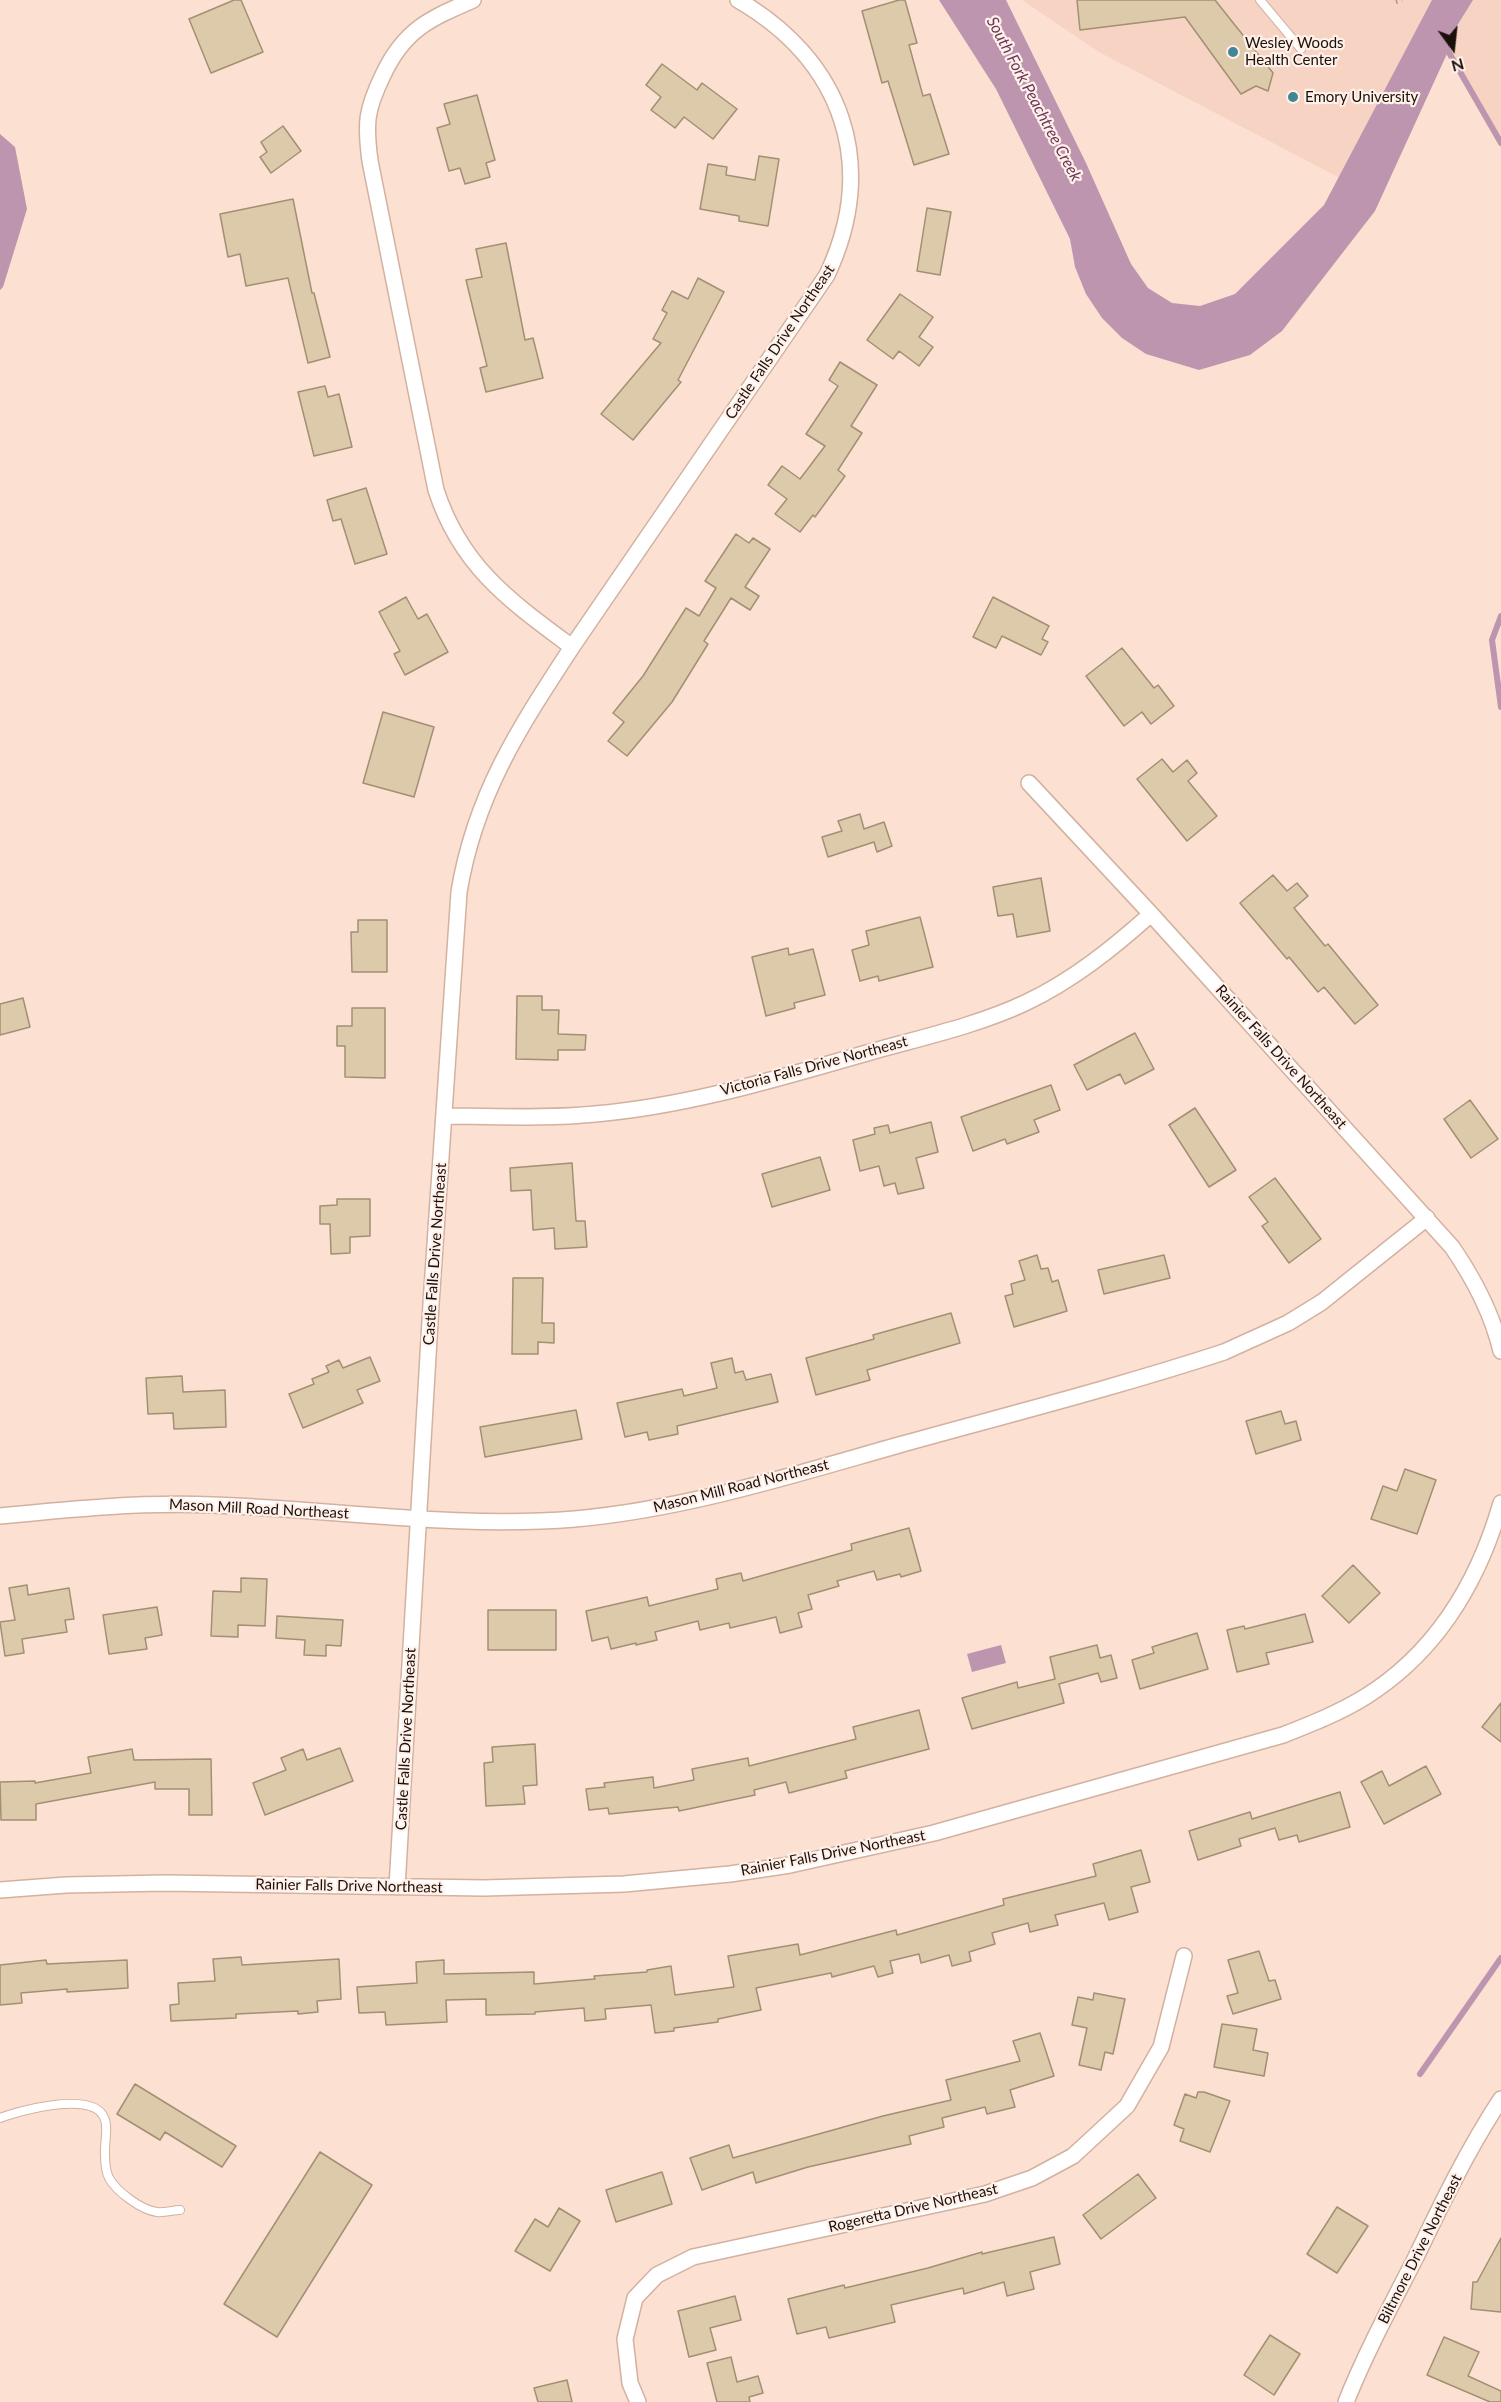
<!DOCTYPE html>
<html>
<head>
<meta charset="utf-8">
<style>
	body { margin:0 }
	#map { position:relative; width:1501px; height:2402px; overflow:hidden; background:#fce0d2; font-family:Lato,sans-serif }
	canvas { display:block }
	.north { position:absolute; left:1423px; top:18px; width:60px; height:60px; -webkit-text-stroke:4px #fff0e9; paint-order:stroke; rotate:165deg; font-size:16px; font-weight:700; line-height:24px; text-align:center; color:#1c100a }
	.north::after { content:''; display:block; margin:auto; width:21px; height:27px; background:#1c100a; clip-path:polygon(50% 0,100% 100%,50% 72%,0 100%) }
</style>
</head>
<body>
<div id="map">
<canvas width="1501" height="2402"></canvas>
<div class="north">N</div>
</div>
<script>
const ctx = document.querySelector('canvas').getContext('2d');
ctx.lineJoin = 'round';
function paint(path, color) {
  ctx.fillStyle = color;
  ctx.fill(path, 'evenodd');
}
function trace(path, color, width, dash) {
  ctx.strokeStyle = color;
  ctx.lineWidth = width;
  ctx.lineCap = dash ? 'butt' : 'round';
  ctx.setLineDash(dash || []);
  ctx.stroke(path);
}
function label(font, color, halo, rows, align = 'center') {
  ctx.font = font + ' Lato,sans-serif';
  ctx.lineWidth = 4.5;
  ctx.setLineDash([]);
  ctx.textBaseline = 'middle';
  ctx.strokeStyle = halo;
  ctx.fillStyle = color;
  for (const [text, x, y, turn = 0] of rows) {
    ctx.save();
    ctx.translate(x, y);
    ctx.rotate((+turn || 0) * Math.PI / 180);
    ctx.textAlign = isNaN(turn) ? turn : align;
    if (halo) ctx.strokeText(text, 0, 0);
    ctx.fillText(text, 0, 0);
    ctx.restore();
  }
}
const built = new Path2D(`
	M1022,0H1501V143L1430,20L1359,188L1099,52Z`);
const water = new Path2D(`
	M939,0H1006L1086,163L1131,264L1148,288L1172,303L1200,306L1235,294L1324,205L1432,0H1473L1455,29L1451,45L1375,211L1282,331L1250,355L1199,370L1146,354L1122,338L1102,318L1086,294L1075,267L1070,239L996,89Z
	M0,134L15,147L27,209L3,287L0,290Z
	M1001,1645L1006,1663L972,1672L967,1654Z`);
const stream = new Path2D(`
	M1444,44L1501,143
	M1501,616L1492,640L1501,707
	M1420,2074L1501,1958`);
const building = new Path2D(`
	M234,0H241L263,52L211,73L189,19Z
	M899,0H905L917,43L909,45L923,96L930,94L949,154L914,165L888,81L882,83L862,11Z
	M1077,0H1215L1273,73L1268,91L1256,86L1241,94L1185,17L1080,30Z
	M662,64L697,90L702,83L737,109L713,139L684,117L675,128L651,110L661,97L646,85Z
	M477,95L495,160L486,163L490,177L465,184L460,168L449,171L437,128L450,124L444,104Z
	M283,126L301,151L271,173L260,157L267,152L261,142Z
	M759,156L779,159L768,226L739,221V216L700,209L708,164L727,167L726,175L755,180Z
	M293,199L312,293H314L330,357L308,363L288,278L246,286L240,254L228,257L220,214Z
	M927,208L951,212L940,275L917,271Z
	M506,243L525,340L533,338L543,378L486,392L480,368L487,366L466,280L482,277L476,249Z
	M698,278L724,292L678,380L681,382L633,440L601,414L661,343L653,339L667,313L662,310L672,291L688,299Z
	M900,294L933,317L919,337L933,347L919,366L899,351L893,359L867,340Z
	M840,362L877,385L851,426L862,433L838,470L845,476L815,517L813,515L800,532L775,514L787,499L768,485L782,466L800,479L825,446L806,434L838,386L829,380Z
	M325,386L328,397L339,394L352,447L314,456L298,392Z
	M366,488L387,554L355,564L341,519L333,521L327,500Z
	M736,534L749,543L753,538L770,549L745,587L759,596L750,610L731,598L704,641L708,644L672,702L627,756L608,741L624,722L613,713L643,676L686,608L699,616L716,588L705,581Z
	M406,597L418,619L427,614L448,652L405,675L394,654L400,651L379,612Z
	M993,597L1049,626L1042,639L1048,642L1041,655L1002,636L996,648L973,637Z
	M1122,648L1154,688L1158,685L1174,706L1151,724L1142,712L1124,726L1086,676Z
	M383,712L434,727L414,797L363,783Z
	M1162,759L1173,772L1187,760L1197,773L1188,781L1217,816L1187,841L1137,779Z
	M860,814L864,829L884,822L892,846L877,852L874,842L828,857L822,837L842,831L838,821Z
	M1273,875L1287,891L1297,883L1308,896L1294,908L1325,946L1328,944L1378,1005L1355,1024L1324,987L1318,992L1289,957L1287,959L1240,903Z
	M1041,878L1050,931L1017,937L1013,914L998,916L993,887Z
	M920,917L933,967L879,981L878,976L860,981L852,950L869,945L866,931Z
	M358,920H387V972H352L351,932H358Z
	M788,948L789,955L813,949L825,995L794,1003L795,1008L766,1016L752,957Z
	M517,996H542V1010H559L558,1034L586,1035L585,1050H558V1060L516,1059Z
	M23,998L30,1027L0,1035V1004Z
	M352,1008H385V1078L345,1077V1046H337V1026H352Z
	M1135,1033L1154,1069L1125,1084L1120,1074L1087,1090L1074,1065Z
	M1051,1085L1060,1110L1034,1120L1039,1132L1007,1144L1005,1139L973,1151L961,1117Z
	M1470,1100L1498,1139L1471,1158L1444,1119Z
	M1195,1108L1236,1170L1209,1187L1169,1125Z
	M931,1122L938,1152L916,1158L924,1188L898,1194L895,1183L884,1186L879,1166L860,1171L853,1140L875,1134L874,1128L888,1125L890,1133Z
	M820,1157L830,1190L772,1207L762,1174Z
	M572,1163L576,1221H585L587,1247L555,1249L554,1228L533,1230L531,1190L511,1191L510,1168Z
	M1275,1178L1321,1239L1289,1263L1262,1226L1268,1222L1249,1197Z
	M337,1199H370V1236L350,1237V1253L331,1254L330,1224H320V1206L337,1205Z
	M1037,1255L1041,1269L1048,1268L1052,1282L1058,1280L1067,1311L1014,1327L1005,1296L1013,1294L1011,1284L1025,1280L1019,1261Z
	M1164,1255L1170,1278L1104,1294L1098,1270Z
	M513,1278H543L542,1323H554V1343L538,1342V1354H512Z
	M951,1313L960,1343L867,1370L870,1380L816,1395L806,1358L874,1339L873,1335Z
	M370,1357L380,1381L357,1390L363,1403L303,1428L289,1394L314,1384L312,1379L329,1372L326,1366L339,1360L343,1368Z
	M732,1358L735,1373L743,1371L746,1380L771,1374L778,1402L677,1426L678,1434L649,1440L647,1432L625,1437L617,1403L682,1389L684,1396L717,1388L711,1363Z
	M182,1376L183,1392L225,1390L226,1427L174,1429L173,1413L148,1414L146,1378Z
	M576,1410L582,1439L485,1457L480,1427Z
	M1281,1411L1285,1424L1296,1421L1301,1440L1256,1454L1246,1421Z
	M1405,1469L1436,1480L1417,1534L1371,1519L1383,1486L1397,1491Z
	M909,1528L921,1571L901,1577L900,1574L877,1580L874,1571L837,1581L839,1586L808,1595L812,1609L798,1613L802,1627L780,1633L776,1617L730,1628L729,1623L700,1630L698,1621L655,1632L657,1640L636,1645V1643L611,1649L608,1637L592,1641L586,1611L647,1597L649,1606L718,1589L716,1579L741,1573L743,1581L852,1550L851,1544Z
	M1353,1565L1380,1593L1349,1623L1322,1596Z
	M241,1578L267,1579L265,1626L238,1625V1637L211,1636L213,1591L241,1592Z
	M27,1585L28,1595L69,1588L74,1619L65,1620L67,1632L22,1639L24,1653L5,1656L0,1622L15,1620L9,1588Z
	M157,1607L162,1635L145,1638L147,1649L109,1654L103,1615Z
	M488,1610H556V1650H488Z
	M1305,1614L1313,1642L1266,1653L1269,1664L1237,1672L1227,1630L1244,1626L1245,1629Z
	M277,1616L343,1620L341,1646L326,1645V1656L304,1655L305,1640L276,1638Z
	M1197,1633L1208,1669L1140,1689L1132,1660L1154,1653L1152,1647Z
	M1097,1645L1100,1658L1111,1655L1117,1678L1101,1682L1098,1673L1059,1684L1064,1703L972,1729L962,1698L1017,1682L1018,1688L1055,1679L1050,1657Z
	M1501,1703V1742L1482,1727Z
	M919,1710L929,1749L845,1771L847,1778L789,1793L786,1782L754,1790L755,1795L679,1811L678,1807L609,1814L608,1808L589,1810L586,1789L605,1787L604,1783L653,1777L654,1788L694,1780L692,1769L748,1758L749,1766L856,1739L853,1727Z
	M535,1744L537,1785L523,1786L525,1804L486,1806L484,1763L493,1762L492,1747Z
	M340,1748L353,1781L265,1815L253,1783L286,1770L281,1758L303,1749L307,1760Z
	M132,1749L134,1760L211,1759L212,1815H189V1789H155V1782L36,1804V1820H1L0,1782L35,1781V1783L91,1773L88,1757Z
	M1426,1766L1441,1794L1384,1824L1361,1782L1382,1771L1389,1786Z
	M1340,1792L1350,1827L1299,1842L1297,1835L1279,1840L1275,1828L1239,1839L1241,1846L1198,1860L1189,1831L1250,1812L1252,1819Z
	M1141,1850L1150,1882L1131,1887L1138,1912L1109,1920L1104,1903L1055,1915L1058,1925L1030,1932L1028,1923L992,1933L995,1944L969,1952L971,1961L952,1966L949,1955L921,1963L919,1954L890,1961L893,1973L878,1977L874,1966L832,1977L831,1973L756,1988L761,2010L718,2019V2022L674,2028V2031L655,2033L651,2005L605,2009L606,2019L585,2021L584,2008L535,2012V2014L486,2015V1999L446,2000L447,2022L386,2025L385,2012L359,2013L357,1987L417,1983L416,1962L444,1960V1974L534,1972V1984L595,1979L594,1976L647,1972V1970L671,1966L675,1995L734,1987L728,1956L798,1944L800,1955L896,1930L897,1935L1004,1905L1003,1899L1096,1876L1093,1864Z
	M1259,1951L1269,1981L1275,1980L1281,1999L1233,2014L1227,1996L1238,1993L1228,1960Z
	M241,1957L242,1965L339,1959L341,1999L317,2001L318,2012L298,2014V2011L236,2014V2018L171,2021L170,2005L179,2004L178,1983L215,1981L213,1959Z
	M46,1960L47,1964L127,1960L128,1988L67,1992V1989L21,1993L22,2003L0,2005V1965Z
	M1094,1993L1125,1999L1113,2054L1105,2052L1101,2070L1079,2065L1087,2028L1072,2025L1078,1997L1093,2000Z
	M1222,2024L1257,2029L1253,2050L1268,2053L1264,2076L1214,2067Z
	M1040,2033L1054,2076L1010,2090L1015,2107L987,2114L985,2107L942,2118L944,2127L909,2136L911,2144L808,2167L756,2183L753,2172L702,2190L690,2158L729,2145L733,2158L883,2116L951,2100L946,2080L1020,2061L1013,2041Z
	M135,2084L236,2146L222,2167L165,2132L160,2140L117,2114Z
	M1198,2092H1204L1230,2101L1210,2152L1180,2141L1184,2129L1174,2125L1185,2094L1196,2098Z
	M320,2152L372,2185L277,2337L224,2304Z
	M662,2172L672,2204L616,2222L606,2190Z
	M1138,2174L1156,2198L1101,2239L1083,2215Z
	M1337,2207L1368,2226L1337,2273L1307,2254Z
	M559,2208L580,2221L550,2271L515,2251L535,2219L548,2227Z
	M1054,2237L1060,2264L1030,2272L1034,2289L1007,2296L1004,2282L964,2294L963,2288L891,2305L895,2322L829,2338L826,2327L797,2334L788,2299L844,2285L845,2288L928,2268L982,2252V2254Z
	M1501,2238V2312L1471,2309L1473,2282H1477Z
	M735,2296L741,2320L710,2328L716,2350L689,2357L678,2311Z
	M1270,2335L1300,2354L1274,2395L1244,2375Z
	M1444,2337L1479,2352L1468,2376L1501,2391V2402H1490L1427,2375Z
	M731,2357L737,2382L758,2376L763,2393L749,2397L750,2402H717L707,2363Z
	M567,2380L572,2402H538L534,2388Z`);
const path = new Path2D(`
	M1396,2L1402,0`);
const service = new Path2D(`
	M1260,0L1301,49
	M0,2118C20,2110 87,2093 102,2114C110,2124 104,2143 105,2155C105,2161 106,2172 109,2178C116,2191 141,2210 157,2212C164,2213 173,2210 180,2210`);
const minor = new Path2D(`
	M473,0C429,19 404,30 383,75C366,110 365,123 370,161L436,490C461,567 510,601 572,647L827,275C879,165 843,61 738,0
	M1029,783L1151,914L1452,1247C1474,1279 1492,1313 1501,1351
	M445,1116C494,1116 545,1119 595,1114C690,1106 782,1077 874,1051C924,1037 978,1025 1025,1003C1072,981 1113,948 1151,914
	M0,1516C71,1509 141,1502 213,1505C333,1509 455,1529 575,1519C686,1509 793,1475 899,1445C1007,1415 1117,1387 1224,1352L1288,1323L1322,1302L1427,1218
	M397,1887L431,1304L459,892C475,795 519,728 572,647
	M0,1890L66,1885L165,1883L484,1888L624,1884L730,1874L790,1865L934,1833L1283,1735C1311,1724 1339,1713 1365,1697C1437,1652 1478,1583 1501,1503
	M638,2402L630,2383L625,2339L635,2298L657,2275L693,2257L985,2194L1032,2178L1073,2156L1127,2106L1161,2047L1184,1956
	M1346,2402C1366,2352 1392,2304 1416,2257C1442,2203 1468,2149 1501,2099`);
const markers = [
	[1233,52,6,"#428595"],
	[1293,97,6,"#428595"]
];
const poiNames = [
	["Wesley Woods",1245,43],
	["Health Center",1245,60],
	["Emory University",1305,97]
];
const streetNames = [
	["Castle Falls Drive Northeast",780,342,-56],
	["Rainier Falls Drive Northeast",1281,1057,48],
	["Victoria Falls Drive Northeast",814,1066,-15],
	["Castle Falls Drive Northeast",435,1254,-86],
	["Mason Mill Road Northeast",741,1486,-14],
	["Mason Mill Road Northeast",259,1509,3],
	["Castle Falls Drive Northeast",406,1739,-87],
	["Rainier Falls Drive Northeast",833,1853,-11],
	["Rainier Falls Drive Northeast",349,1886,1],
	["Rogeretta Drive Northeast",913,2208,-13],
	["Biltmore Drive Northeast",1420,2249,-63]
];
const waterNames = [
	["South Fork Peachtree Creek",1034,99,62]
];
paint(built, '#f6d3c2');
paint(water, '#bd95af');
trace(stream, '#bd95af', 6);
paint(building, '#dccaaa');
trace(building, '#a19073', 1.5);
trace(service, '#d3b1a0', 10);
trace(minor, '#d3b1a0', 18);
trace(path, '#ac968b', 4, [1.5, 4.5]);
trace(service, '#fff', 8);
trace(minor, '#fff', 15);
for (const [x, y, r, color] of markers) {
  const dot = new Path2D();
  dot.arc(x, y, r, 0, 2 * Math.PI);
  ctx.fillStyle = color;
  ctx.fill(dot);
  trace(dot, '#fff0e9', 2);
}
label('15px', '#1c100a', '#fff0e9', poiNames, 'left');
label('15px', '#1c100a', '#fff0e9', streetNames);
label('italic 16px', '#693559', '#fff0e9', waterNames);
</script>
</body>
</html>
